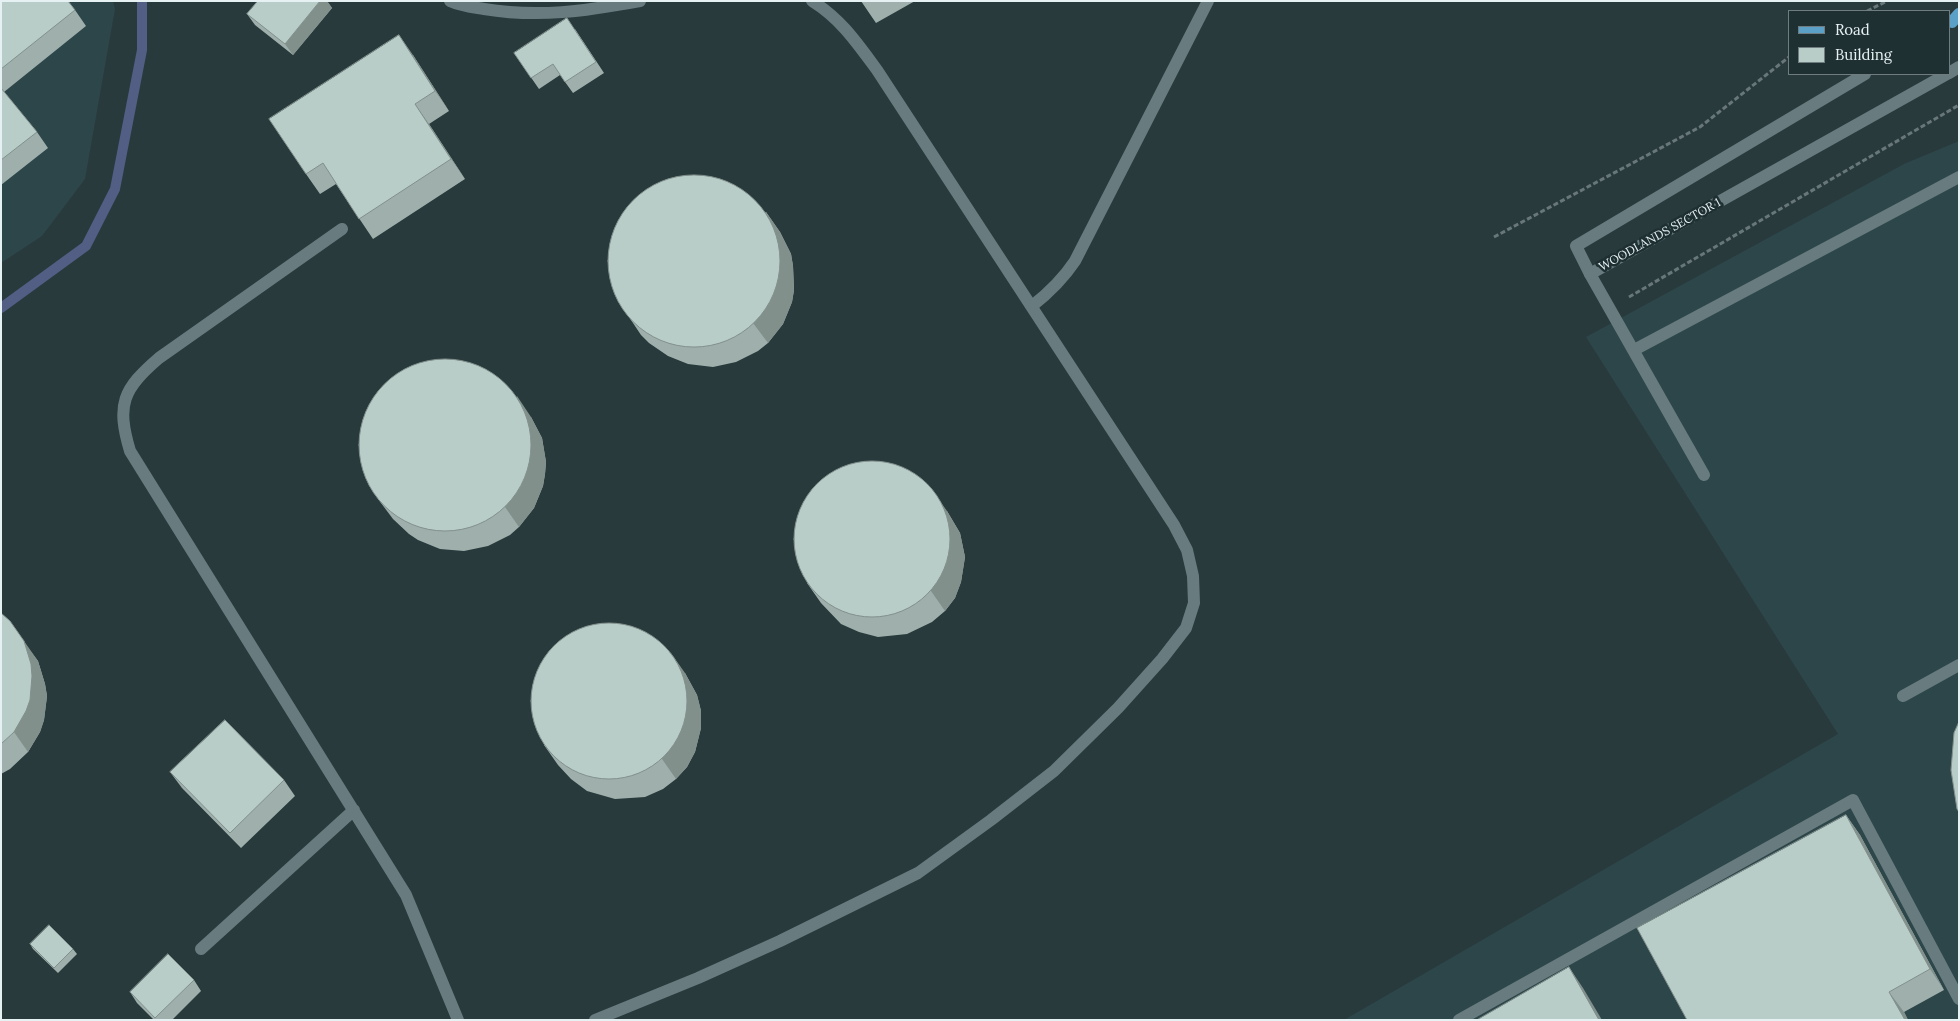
<!DOCTYPE html>
<html>
<head>
<meta charset="utf-8">
<style>
	body { margin:0 }
	#map { position:relative; width:1960px; height:1021px; overflow:hidden; background:#293a3d; font-family:Lora,serif }
	canvas { display:block }
	.frame { position:absolute; inset:0; border:2px solid #e6f1f3; pointer-events:none }
	.legend { position:absolute; left:1788px; top:10px; width:162px; height:65px; box-sizing:border-box; background:#1f3033; border:1px solid #6f7d80; margin:0; padding:6px 9px; list-style:none; font-size:15px; color:#e6f1f3 }
	.legend li { display:flex; align-items:center; gap:10px; height:25px }
	.legend b { width:25px; border:1px solid #6f7d80 }
</style>
</head>
<body>
<div id="map">
<canvas width="1960" height="1021"></canvas>
<div class="frame"></div>
<ul class="legend">
<li><b style="height:6px;background:#5ba0c7"></b>Road</li>
<li><b style="height:14px;background:#b9cdc8"></b>Building</li>
</ul>
</div>
<script>
const ctx = document.querySelector('canvas').getContext('2d');
ctx.lineJoin = 'round';
function paint(path, color) {
  ctx.fillStyle = color;
  ctx.fill(path, 'evenodd');
}
function trace(path, color, width, dash) {
  ctx.strokeStyle = color;
  ctx.lineWidth = width;
  ctx.lineCap = dash ? 'butt' : 'round';
  ctx.setLineDash(dash || []);
  ctx.stroke(path);
}
function label(font, color, halo, rows, align = 'center') {
  ctx.font = font + ' Lora,serif';
  ctx.lineWidth = 5;
  ctx.setLineDash([]);
  ctx.textBaseline = 'middle';
  ctx.strokeStyle = halo;
  ctx.fillStyle = color;
  for (const [text, x, y, turn = 0] of rows) {
    ctx.save();
    ctx.translate(x, y);
    ctx.rotate((+turn || 0) * Math.PI / 180);
    ctx.textAlign = isNaN(turn) ? turn : align;
    if (halo) ctx.strokeText(text, 0, 0);
    ctx.fillText(text, 0, 0);
    ctx.restore();
  }
}
const built = new Path2D(`
	M1,1H113L115,9L85,179L42,236L1,263Z
	M1959,141V1020H1344L1838,734L1586,337L1904,164Z`);
const stream = new Path2D(`
	M1,308L86,246L115,189L142,50V1`);
const path = new Path2D(`
	M1867,11L1887,1
	M1494,237L1700,127L1789,57
	M1629,297L1959,105`);
const lane = new Path2D(`
	M450,1C461,6 472,7 484,9C539,18 585,11 640,1
	M342,229L159,358C123,389 116,404 130,451L406,895L458,1020
	M1590,274L1704,475
	M1032,306C1050,292 1063,279 1075,261L1208,1
	M1634,350L1959,177
	M1903,696L1959,665
	M201,949L354,810
	M595,1020L698,978L780,941L918,873L991,820L1054,771L1118,708L1162,659L1186,628L1194,603L1193,576L1187,550L1174,525L877,70C857,43 841,19 812,1
	M1459,1020L1853,800L1959,999`);
const street = new Path2D(`
	M1949,73L1959,67
	M1865,74L1576,246L1590,274L1947,74`);
const primary = new Path2D(`
	M1952,22L1959,14`);
const wall = new Path2D(`
	M1,1L75,10L86,26L4,92L37,132L48,148L1,185Z
	M258,1H327L332,8L293,55L255,25L247,14Z
	M861,1H915L876,23Z
	M575,29L604,73L573,93L560,75L539,89L514,53Z
	M413,55L449,111L429,124L465,179L373,239L336,184L320,194L306,174Z
	M766,212L780,232L791,254L793,266L794,290L792,302L783,324L768,343L758,351L736,362L713,367L688,364L668,356L649,343L641,335L627,314Z
	M531,417L542,438L546,462L545,474L543,486L534,508L519,527L510,535L488,546L464,551L440,549L418,540L409,534L393,519L378,499Z
	M947,511L960,533L965,557L961,582L955,598L945,611L932,622L907,634L878,637L859,632L841,624L821,603L807,583Z
	M1,613L38,661L45,684L47,696L44,720L40,732L28,752L10,769L1,774Z
	M685,673L697,695L701,711V728L695,752L687,767L676,779L663,789L645,797L615,799L587,791L571,779L558,765L544,745Z
	M170,772L284,780L295,796L241,848L182,788Z
	M1846,815L1860,835L1944,990L1904,1012L1908,1020H1687Z
	M30,944L73,949L77,954L58,973L33,949Z
	M194,980L201,991L172,1020H154L137,1003L130,992Z`);
const shadedWall = new Path2D(`
	M320,1H327L332,8L293,55L285,44Z
	M399,35L413,55L449,111L435,91Z
	M415,104L429,124L465,179L451,159Z
	M766,212L780,232L791,254L793,266L794,290L792,302L783,324L768,343L753,323Z
	M517,396L531,417L542,438L546,462L545,474L543,486L534,508L519,527L505,507Z
	M933,491L947,511L960,533L965,557L961,582L955,598L945,611L931,591Z
	M10,621L38,661L45,684L47,696L44,720L40,732L28,752L14,732Z
	M671,653L685,673L697,695L701,711V728L695,752L687,767L676,779L662,759Z
	M1846,815L1860,835L1944,990L1930,969Z
	M1569,967L1583,988L1602,1020H1599Z
	M1889,992L1904,1012L1908,1020H1905Z`);
const building = new Path2D(`
	M1,1H68L75,10L1,69Z
	M258,1H320L285,44L247,14Z
	M567,18L596,62L565,82L553,64L531,78L514,53Z
	M399,35L435,91L415,104L451,159L359,219L323,163L306,174L269,119Z
	M1,88L37,132L1,160Z
	M608 261a86 86 0 1 1 172 0a86 86 0 1 1-172 0Z
	M359 445a86 86 0 1 1 172 0a86 86 0 1 1-172 0Z
	M794 539a78 78 0 1 1 156 0a78 78 0 1 1-156 0Z
	M1,613L10,621L24,641L31,664L32,676L30,700L26,711L14,732L1,744Z
	M531 701a78 78 0 1 1 156 0a78 78 0 1 1-156 0Z
	M225,720L284,780L230,833L170,772Z
	M1959,722V812L1957,809L1951,770L1954,733Z
	M1846,815L1930,969L1889,992L1905,1020H1687L1637,928Z
	M49,925L73,949L54,968L30,944Z
	M168,954L194,980L155,1018L130,992Z
	M1569,967L1599,1020H1477Z`);
const streetNames = [
	["WOODLANDS SECTOR 1",1660,235,-29]
];
paint(built, '#2d464a');
trace(stream, '#525e83', 10);
trace(path, '#687779', 3, [5, 2.5]);
trace(lane, '#687b7e', 12);
trace(street, '#687b7e', 12);
trace(primary, '#5ba0c7', 12);
paint(wall, '#9fb0ac');
paint(shadedWall, '#82908c');
paint(building, '#b9cdc8');
trace(building, '#82908c', 1);
label('12px', '#e6f1f3', '#1f3033', streetNames);
</script>
</body>
</html>
